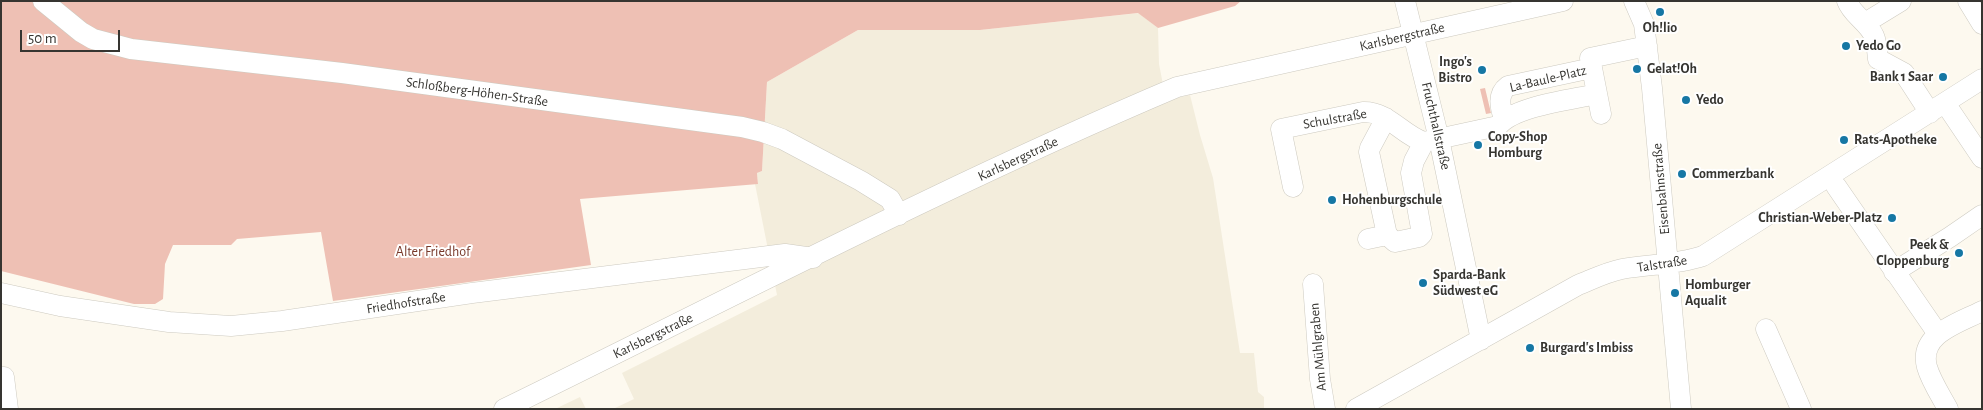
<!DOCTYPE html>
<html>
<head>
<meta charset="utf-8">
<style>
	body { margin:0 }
	#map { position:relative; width:1983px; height:410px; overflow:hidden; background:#fdf9ef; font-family:"Alegreya Sans",sans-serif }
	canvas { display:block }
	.frame { position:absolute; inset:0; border:2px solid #363531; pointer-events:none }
	.scale { position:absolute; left:20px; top:30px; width:100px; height:22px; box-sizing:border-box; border:2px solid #363531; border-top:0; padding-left:6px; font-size:15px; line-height:18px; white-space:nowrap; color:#363531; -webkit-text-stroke:4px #fff; paint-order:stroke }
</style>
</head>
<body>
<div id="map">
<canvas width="1983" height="410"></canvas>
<div class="frame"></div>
<div class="scale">50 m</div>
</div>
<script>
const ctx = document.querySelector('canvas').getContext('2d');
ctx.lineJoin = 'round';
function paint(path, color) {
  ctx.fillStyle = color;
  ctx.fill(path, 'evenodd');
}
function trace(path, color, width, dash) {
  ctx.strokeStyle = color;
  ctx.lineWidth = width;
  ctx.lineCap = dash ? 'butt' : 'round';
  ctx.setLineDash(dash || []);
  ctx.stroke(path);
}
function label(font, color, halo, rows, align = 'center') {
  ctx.font = font + ' "Alegreya Sans",sans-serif';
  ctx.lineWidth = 4;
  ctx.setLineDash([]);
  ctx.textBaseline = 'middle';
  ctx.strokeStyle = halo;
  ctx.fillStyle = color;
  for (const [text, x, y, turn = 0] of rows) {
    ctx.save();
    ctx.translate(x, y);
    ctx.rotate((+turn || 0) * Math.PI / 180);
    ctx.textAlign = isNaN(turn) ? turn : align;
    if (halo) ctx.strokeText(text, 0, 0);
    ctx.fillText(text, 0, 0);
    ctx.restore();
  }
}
const built = new Path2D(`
	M1139,13L1158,28L1159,64L1166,100L1190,95L1200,135L1213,178L1240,353H1254L1258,392L1264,397V409H613L634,399L622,373L777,295L755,184L758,183L757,173L762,171L767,82L858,30H980Z
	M580,397L586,409H555Z`);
const green = new Path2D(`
	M1,1H1241L1235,6L1158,28L1138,13L980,30H858L767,82L762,171L757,173L758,184L580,199L591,265L333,301L321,232L237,239L231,245H173L165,264L163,299L155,304H134L1,271Z
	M1485,88L1491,113L1486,114L1480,89Z`);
const minor = new Path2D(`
	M43,1L81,32L93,39L131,49L342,73L742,127L763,132L782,139L861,181L890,199L899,215
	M1405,1L1439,139L1481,340
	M1634,1L1644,24L1652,88L1681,409
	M1847,1C1852,15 1868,22 1874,36C1877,43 1877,51 1878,59L1904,73L1930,113
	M1968,1L1982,24
	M1865,23L1901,1
	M1590,58L1647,46
	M1945,103L1982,158
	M1386,118L1370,148L1369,152L1387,235L1395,242L1419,237L1422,234L1411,173L1414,161L1424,142
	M1504,119C1500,107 1497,94 1508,86L1592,68L1601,114
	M1836,186L1938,334
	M1293,187L1281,129L1363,112C1388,111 1402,135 1424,142L1498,126C1515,106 1570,100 1597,94
	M1368,239L1387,235
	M1894,272L1950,237L1982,215
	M1313,284L1320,379L1325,409
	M1,293L60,306L169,322L231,326L282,321L472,293L785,254L813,258
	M1766,329L1801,409
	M4,377L8,409
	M504,409C727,300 948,184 1177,87L1563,1
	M1356,409L1578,285C1593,279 1607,272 1622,269C1650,264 1676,265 1703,256L1982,79
	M1948,409C1941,396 1931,381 1927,367C1918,334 1959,323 1982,311`);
const markers = [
	[1660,12,5,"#1677a4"],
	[1846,46,5,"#1677a4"],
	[1637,69,5,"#1677a4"],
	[1482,70,5,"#1677a4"],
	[1943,77,5,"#1677a4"],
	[1686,100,5,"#1677a4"],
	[1844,140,5,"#1677a4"],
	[1478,145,5,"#1677a4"],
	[1682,174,5,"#1677a4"],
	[1332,200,5,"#1677a4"],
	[1892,218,5,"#1677a4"],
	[1959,253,5,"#1677a4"],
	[1423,283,5,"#1677a4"],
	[1675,293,5,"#1677a4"],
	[1530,348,5,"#1677a4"]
];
const poiNames = [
	["Oh!lio",1660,28,"center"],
	["Yedo Go",1856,46],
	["Ingo's",1472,62,"right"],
	["Bistro",1472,78,"right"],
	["Gelat!Oh",1647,69],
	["Bank 1 Saar",1933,77,"right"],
	["Yedo",1696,100],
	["Copy-Shop",1488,137],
	["Homburg",1488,153],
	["Rats-Apotheke",1854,140],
	["Commerzbank",1692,174],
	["Hohenburgschule",1342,200],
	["Christian-Weber-Platz",1882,218,"right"],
	["Peek &",1949,245,"right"],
	["Cloppenburg",1949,261,"right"],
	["Sparda-Bank",1433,275],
	["Südwest eG",1433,291],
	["Homburger",1685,285],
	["Aqualit",1685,301],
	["Burgard's Imbiss",1540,348]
];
const streetNames = [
	["Karlsbergstraße",1402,37,-13],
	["La-Baule-Platz",1548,79,-13],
	["Schloßberg-Höhen-Straße",477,92,8],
	["Schulstraße",1335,119,-10],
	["Fruchthallstraße",1436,126,77],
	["Karlsbergstraße",1018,159,-25],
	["Eisenbahnstraße",1661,189,-95],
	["Talstraße",1662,264,-9],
	["Friedhofstraße",406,303,-9],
	["Karlsbergstraße",653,336,-26],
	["Am Mühlgraben",1318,347,-95]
];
const parkNames = [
	["Alter Friedhof",433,252]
];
paint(built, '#f3eddc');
paint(green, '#eec0b4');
trace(minor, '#cdcac0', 21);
trace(minor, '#fff', 20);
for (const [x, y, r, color] of markers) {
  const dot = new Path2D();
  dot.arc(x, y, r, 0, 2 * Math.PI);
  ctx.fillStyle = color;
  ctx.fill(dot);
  trace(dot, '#fff', 2);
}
label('bold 14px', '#363531', '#fff', poiNames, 'left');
label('14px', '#363531', '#fff', streetNames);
label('14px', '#783829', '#fff', parkNames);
</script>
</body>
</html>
